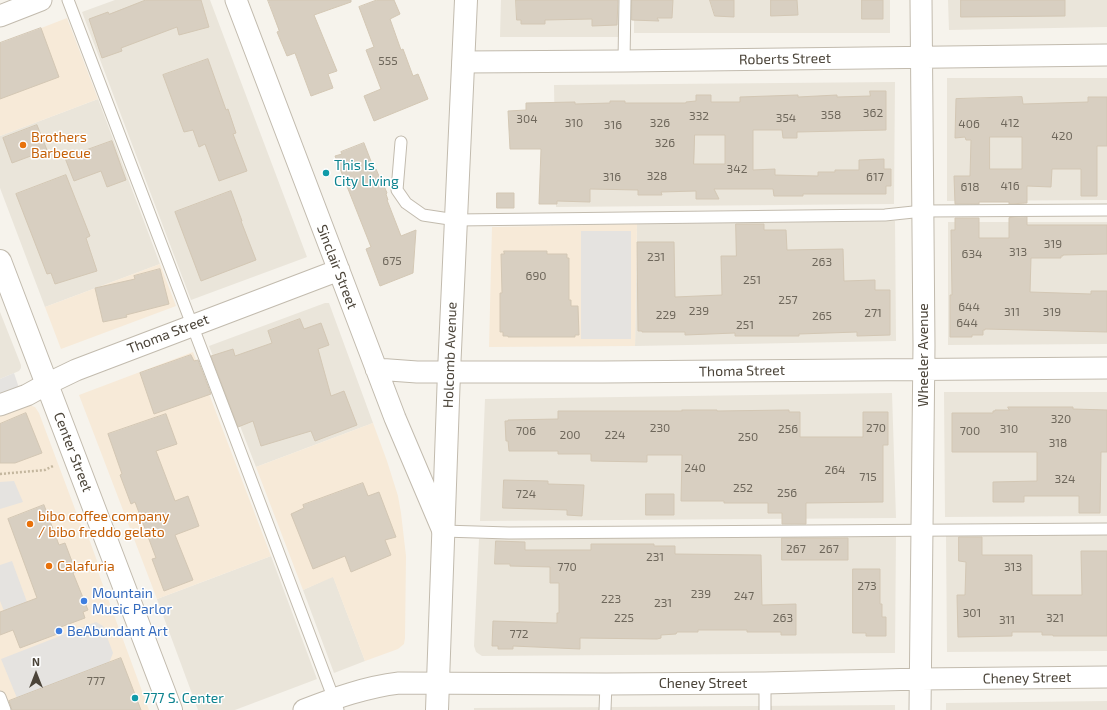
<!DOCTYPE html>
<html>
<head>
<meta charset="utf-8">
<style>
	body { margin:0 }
	#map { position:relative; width:1107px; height:710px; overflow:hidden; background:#f6f3ec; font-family:"Exo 2",sans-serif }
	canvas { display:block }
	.north { position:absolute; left:16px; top:654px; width:40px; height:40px; -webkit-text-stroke:3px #fff; paint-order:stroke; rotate:0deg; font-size:11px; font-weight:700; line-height:16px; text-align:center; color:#4b4439 }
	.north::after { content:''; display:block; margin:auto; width:14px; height:18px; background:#4b4439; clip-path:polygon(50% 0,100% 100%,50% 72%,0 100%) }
</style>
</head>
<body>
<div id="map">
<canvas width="1107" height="710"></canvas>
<div class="north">N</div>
</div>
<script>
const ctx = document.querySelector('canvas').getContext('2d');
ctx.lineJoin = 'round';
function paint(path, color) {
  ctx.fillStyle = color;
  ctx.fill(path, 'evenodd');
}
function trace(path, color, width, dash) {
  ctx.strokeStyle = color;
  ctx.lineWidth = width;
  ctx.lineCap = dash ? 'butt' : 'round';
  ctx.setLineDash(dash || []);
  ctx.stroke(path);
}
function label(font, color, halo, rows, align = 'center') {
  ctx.font = font + ' "Exo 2",sans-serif';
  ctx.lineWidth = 3;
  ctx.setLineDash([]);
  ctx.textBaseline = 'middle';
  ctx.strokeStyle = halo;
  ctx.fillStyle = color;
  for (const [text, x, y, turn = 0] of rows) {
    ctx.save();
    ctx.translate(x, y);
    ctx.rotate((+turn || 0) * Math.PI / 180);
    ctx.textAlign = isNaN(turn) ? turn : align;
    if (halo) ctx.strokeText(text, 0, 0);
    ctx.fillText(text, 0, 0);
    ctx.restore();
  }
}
const residential = new Path2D(`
	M115,0H210L307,257L191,300L82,12Z
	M501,0H618V37H500Z
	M634,0H890V33H634Z
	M948,0H1107V27L949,30Z
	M947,78H1107V200L947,201Z
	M895,82L894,204L556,207L554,85Z
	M98,99L160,264L45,307L0,188V136Z
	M895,221L896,341L635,346L637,224Z
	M948,222H1107V344L948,345Z
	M325,303H329L373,423L256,467L209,346Z
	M0,312L21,365V368L19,371L0,379Z
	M944,392H1107V516L945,517Z
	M892,393L896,518L480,521L485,399Z
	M1107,534V651L947,652L946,536Z
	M896,535L895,653L482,656L476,652L474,646L479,539Z
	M271,556L317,679L235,710H198L157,599Z
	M333,576L365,661L334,673L303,590Z
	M1107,701V710H946V703Z
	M895,705V710H474V708Z`);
const commercial = new Path2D(`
	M67,18L98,99L0,136V44Z
	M637,224L635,346L489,347L492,227Z
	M160,264L176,306L61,349L45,307Z
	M193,352L271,556L157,599L79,395Z
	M29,405L35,407L39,413L84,533L88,536L97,561V569L149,710H0V414Z
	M373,423L387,461L398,496L401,513L406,556L405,638L404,644L398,649L365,661L333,577L303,590L256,467Z`);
const parking = new Path2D(`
	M581,231H631V339H581Z
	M14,373L22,397L0,405V379Z
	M14,481L23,502L0,509V482Z
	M12,561L27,602L4,611L0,601V565Z
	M96,622L103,626L113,653L109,663L17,698L1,659Z`);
const building = new Path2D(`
	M146,0H201L209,27L179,35L177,27L121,48L122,51L102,58L89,19L108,12L109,14Z
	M268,0H351V2L314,15L337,71L328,74L333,88L311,96L295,53L287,56L277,32L279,31Z
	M377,0H394L400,14L390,19L401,50L403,49L413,76L418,74L428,99L374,121L364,96L381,89L366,50L374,47L359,7Z
	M516,0H618L617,25L592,26V19L545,20V24H521V20H517Z
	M632,0H673L672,18H657L659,21L632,20Z
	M710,0H734V17L715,16Z
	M771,0H797L798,15L771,16Z
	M862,0H883V19H862Z
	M961,0H1065V16L961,17Z
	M41,28L59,77L0,99V43Z
	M208,59L226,110L228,109L236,133L233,134L247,171L219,181L205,144L199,147L193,130L184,132L163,75Z
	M870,91H886V130L797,132V138H783L782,130H753V170L775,169V175L818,176V172H835V170H859V160L884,159V169H891V186H886V194H803V196H774L773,189H714L719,199H696V191L661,192L662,195H638V190L590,189V202L557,201V204H539L541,149H510L508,111L526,110V103L575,102V104L610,103V101H625V103H686V102L696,101V95H711V102H740V97L798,95V97L837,95V97L870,96ZM695,135H725V164H694Z
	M1022,97L1023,104L1088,102V97H1107V146H1097V196H1081V169H1052L1051,187L1027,186V203L1009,204V202H979V204H955L954,176H970L971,140H966L965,137L955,138L956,99ZM990,137H1022V169H990Z
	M37,125L47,150L12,163L3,138Z
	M112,141L126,180L107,187L101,171L74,181L65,158Z
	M364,143L374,169H376L379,176H380L387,193L386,194L388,200H387L401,236L416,230L413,273L380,286L366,249L371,247L335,156L342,154L341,152Z
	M66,175L90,236L86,238L97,271L55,284L51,273L47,274L16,194Z
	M231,191L242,221H241L256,260L201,281L175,212Z
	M497,193H514V208H497Z
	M1027,217V225H1107V254L1063,255V256H1061V258H1031L1030,292L1091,294V291H1107V332L985,329V330H983V335H972V337H950V295H952L951,230H955V218H979V238H1009V218Z
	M736,224H764V230H786L787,250L843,249L844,281L875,280V290H890V335L857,336V332L799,334V336H735V333L685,335V332H642V331H638L637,242H674L675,297L722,295L721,256H736Z
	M504,251H547V254H567V258H569V300H571V306H578L579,335H575V337H508V336H503V332H500V293H502L501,254H504Z
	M160,269L169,304L126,315L127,317L103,322L95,288L135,279L134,276Z
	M300,319L304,329L321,323L329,345L318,349L331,396L344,391L357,425L315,441L311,431L261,446L253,421L238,427L211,356L233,349L235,356L272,343L268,331Z
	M191,355L194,361L198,360L211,394L154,414L140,373Z
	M1008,407H1073V409L1107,410V452H1101L1100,513H1079V496H1024V502H993V482L1037,481V452H952V413H993V411H995V410H1009Z
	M682,410H717V411L789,410V412H800V437H863V412H888V445H883V502L806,503V524H782V513H768V503H724V501H681L682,455H647V462L591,461V454H558V451H509L508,441H506L505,421H508V420L558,419V411H682Z
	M26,413L42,453L15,463H0V424Z
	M166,414L177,444L156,451L175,501L188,496L199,526L175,535L193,580L164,591L152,559L156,558L135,502L131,504L120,475L122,474L108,434Z
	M504,480L548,481V484L584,485L582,516L567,515V510L503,508Z
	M363,483L368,496L379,492L396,537L385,540L391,555L351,572L345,556L313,569L291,514L304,508L303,505Z
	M646,494H674V515H646Z
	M44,505L59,545L65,543L76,572L73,573L88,610L83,612L85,618L58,628L60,633L20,648L13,630L0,635V612L37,598L8,519Z
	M959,537H982V555H1032V595H1082L1081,551H1107V636H1053V635H1042V632H1012V636L958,637L957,595H965L966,562L959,561Z
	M782,538H848V560H782Z
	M496,541L525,542V550H591V544H654V546H675V554L761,555L762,605L796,604V635H781V632H747V630H698V632H677L676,634L661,635V638L657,639L580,638V649L513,646V649H498V646H492L493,621L557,623V613H559V583H550V567L510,566V564H495Z
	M853,569H880V604H882V617H886V636H866V633H853Z
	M121,658L141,710H12L9,701Z`);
const path = new Path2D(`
	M0,474L45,470L53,466`);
const service = new Path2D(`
	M68,0L233,432L338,710
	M624,61L625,0
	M401,142L397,190L406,203L423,215L456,220L885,215L923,211L1107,210
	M443,531L509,533L1107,529
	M765,683V710
	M0,697L5,710
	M605,710L606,684`);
const minor = new Path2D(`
	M236,0L395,418L443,531
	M0,16L41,0
	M463,62L624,61L1107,55
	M376,369L417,372H603L1107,368
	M0,405L27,395L47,384L76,370L339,270
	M304,710C335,698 366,687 399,683L606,684L765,683L920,679L1107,677
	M920,710L924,345L921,0`);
const tertiary = new Path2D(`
	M0,261L171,710
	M437,710L449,372L466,0`);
const markers = [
	[23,145,4,"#e8710a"],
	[326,173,4,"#0f9aa8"],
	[30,524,4,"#e8710a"],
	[49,566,4,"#e8710a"],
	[84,601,4,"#3f7fe0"],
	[59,631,4,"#3f7fe0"],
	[135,698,4,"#0f9aa8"]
];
const numberNames = [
	["555",388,61],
	["362",873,113],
	["358",831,115],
	["332",699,116],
	["354",786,118],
	["304",527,119],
	["310",574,123],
	["326",660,123],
	["412",1010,123],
	["406",969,124],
	["316",613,125],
	["420",1062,136],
	["326",665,143],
	["342",737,169],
	["328",657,176],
	["316",612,177],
	["617",875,177],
	["416",1010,186],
	["618",970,187],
	["319",1053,244],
	["313",1018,252],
	["634",972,254],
	["231",656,257],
	["675",392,261],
	["263",822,262],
	["690",536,276],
	["251",752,280],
	["257",788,300],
	["644",969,307],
	["239",699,311],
	["311",1012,312],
	["319",1052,312],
	["271",873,313],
	["229",666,315],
	["265",822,316],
	["644",967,323],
	["251",745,325],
	["320",1061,419],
	["230",660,428],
	["270",876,428],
	["256",788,429],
	["310",1009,429],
	["706",526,431],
	["700",970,431],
	["200",570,435],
	["224",615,435],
	["250",748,437],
	["318",1058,443],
	["240",695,468],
	["264",835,470],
	["715",868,477],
	["324",1065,479],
	["252",743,488],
	["256",787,493],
	["724",526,494],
	["267",796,549],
	["267",829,549],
	["231",655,557],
	["770",567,567],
	["313",1013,567],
	["273",867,586],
	["239",701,594],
	["247",744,596],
	["223",611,599],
	["231",663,603],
	["301",972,613],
	["225",624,618],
	["263",783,618],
	["321",1055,618],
	["311",1007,620],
	["772",519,634],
	["777",96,681]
];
const streetNames = [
	["Roberts Street",785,59,-1],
	["Sinclair Street",337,267,69],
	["Thoma Street",168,334,-21],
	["Holcomb Avenue",450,355,-88],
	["Wheeler Avenue",923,355,-90],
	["Thoma Street",742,371,-1],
	["Center Street",73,452,69],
	["Cheney Street",1027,678,-1],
	["Cheney Street",703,683]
];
const foodNames = [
	["Brothers",31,137],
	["Barbecue",31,153],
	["bibo coffee company",38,516],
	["/ bibo freddo gelato",38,532],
	["Calafuria",57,566]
];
const cultureNames = [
	["This Is",334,165],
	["City Living",334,181],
	["777 S. Center",143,698]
];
const shopNames = [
	["Mountain",92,593],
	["Music Parlor",92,609],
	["BeAbundant Art",67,631]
];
paint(residential, '#eae5da');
paint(commercial, '#f7ead8');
paint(parking, '#e5e3e0');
paint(building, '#d8cfc1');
trace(building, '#d3c7b4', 1);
trace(service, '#c2bbae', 13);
trace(minor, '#c2bbae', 23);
trace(tertiary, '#c2bbae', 24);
trace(path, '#c4b79f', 2.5, [2, 2]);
trace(service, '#fff', 11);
trace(minor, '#fff', 21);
trace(tertiary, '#fff', 22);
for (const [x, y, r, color] of markers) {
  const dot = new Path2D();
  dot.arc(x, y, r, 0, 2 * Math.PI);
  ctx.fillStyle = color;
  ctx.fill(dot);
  trace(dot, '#fff', 1.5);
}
label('12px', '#6e675b', null, numberNames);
label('14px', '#4b4439', '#fff', streetNames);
label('14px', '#c56008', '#fff', foodNames, 'left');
label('14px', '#0d838f', '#fff', cultureNames, 'left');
label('14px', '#366cbe', '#fff', shopNames, 'left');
</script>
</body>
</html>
